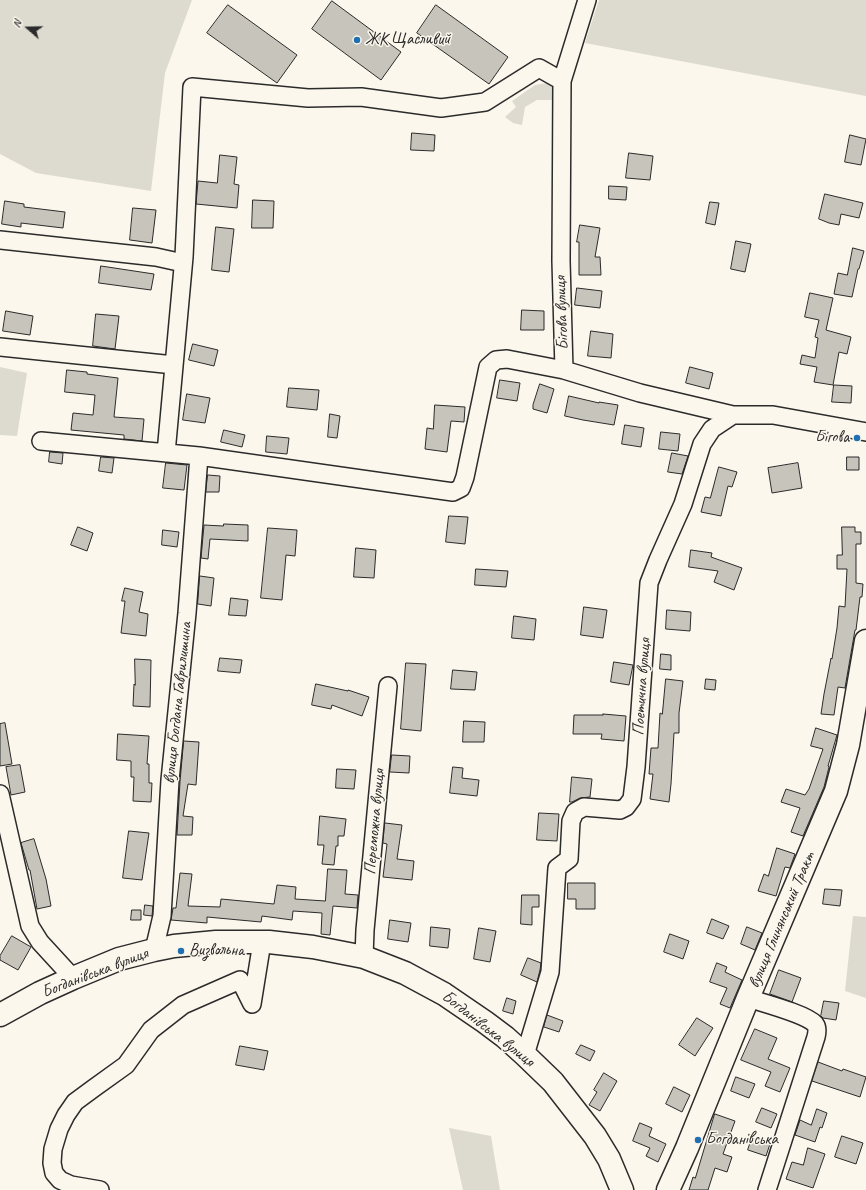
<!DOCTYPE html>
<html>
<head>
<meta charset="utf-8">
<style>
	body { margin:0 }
	#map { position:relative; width:866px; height:1190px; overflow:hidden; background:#fbf7ec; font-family:Caveat,sans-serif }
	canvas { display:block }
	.north { position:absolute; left:8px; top:8px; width:40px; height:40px; -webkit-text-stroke:3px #fbf7ec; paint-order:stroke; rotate:290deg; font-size:11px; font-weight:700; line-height:16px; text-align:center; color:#2b2b2b }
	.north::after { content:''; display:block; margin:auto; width:14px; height:18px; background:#2b2b2b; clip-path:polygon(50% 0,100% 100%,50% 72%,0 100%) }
</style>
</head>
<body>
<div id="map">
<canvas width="866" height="1190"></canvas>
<div class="north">N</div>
</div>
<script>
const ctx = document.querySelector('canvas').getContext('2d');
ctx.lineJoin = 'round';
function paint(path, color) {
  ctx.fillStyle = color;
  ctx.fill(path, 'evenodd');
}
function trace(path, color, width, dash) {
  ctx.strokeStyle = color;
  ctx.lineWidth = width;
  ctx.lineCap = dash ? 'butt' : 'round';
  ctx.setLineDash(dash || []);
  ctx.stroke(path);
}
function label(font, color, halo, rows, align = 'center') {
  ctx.font = font + ' Caveat,sans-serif';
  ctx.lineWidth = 3;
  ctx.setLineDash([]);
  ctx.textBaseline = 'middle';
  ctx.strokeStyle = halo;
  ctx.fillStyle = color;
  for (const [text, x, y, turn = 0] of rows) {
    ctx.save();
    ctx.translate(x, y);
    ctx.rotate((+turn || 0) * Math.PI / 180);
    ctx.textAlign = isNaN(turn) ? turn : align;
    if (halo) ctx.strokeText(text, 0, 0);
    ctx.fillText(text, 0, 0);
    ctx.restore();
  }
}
const green = new Path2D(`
	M0,0H192L165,73L151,191L36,173L0,154Z
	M599,0H866V96L585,43Z
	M547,83L554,89L557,100H537L525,107L522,125L513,123L505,117L516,107L512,101L535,85Z
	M0,367L27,373L17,436L0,435Z
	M853,916L866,917V998L845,991Z
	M449,1128L491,1136L500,1190H463Z`);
const building = new Path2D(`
	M332,1L401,52L381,80L312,29Z
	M228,5L297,55L277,83L207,33Z
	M436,5L508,57L489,84L417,33Z
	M412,133L435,135L434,151L411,150Z
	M850,135L866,139L861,165L845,162Z
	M629,153L653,156L650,180L626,178Z
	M220,155L237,157L234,184L239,185L237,208L196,204L198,181L217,183Z
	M609,186L627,187L626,200L609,199Z
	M825,194L863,203L859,218L841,214L839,225L829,223L819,219Z
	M253,200L274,201L273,228H252Z
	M5,201L24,204V207L65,212L63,228L21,223V227L2,224Z
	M710,202L719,203L715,225L706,223Z
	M133,208L156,210L152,243L130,240Z
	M580,225L600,228L595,257H600L601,275H579V242H577Z
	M216,227L234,229L229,272L212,270Z
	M736,241L751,244L745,272L731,269Z
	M853,248L864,251L859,269H858L852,297L834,294L838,273L847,275Z
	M101,266L154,274L151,290L99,283Z
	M577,288L602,291L600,308L575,305Z
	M810,293L833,298L826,330L851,337L847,354L839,352L833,385L814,382L817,367L800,364L802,355L815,358L818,338L815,337L819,320L805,317Z
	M522,310L544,311V330H521Z
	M6,311L33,316L30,335L3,331Z
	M96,314L119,316L115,349L93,346Z
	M591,331L613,334L611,358L588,356Z
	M193,344L218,350L214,366L189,360Z
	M690,367L713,373L709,389L686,383Z
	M67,370L87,372V374L118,378L114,417L144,419L142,441L124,439V435L71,430L73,413L93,415L95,395L65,392Z
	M500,380L520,383L517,401L497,398Z
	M540,384L554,389L547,413L533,409V405Z
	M834,385L852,386L851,403L832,402Z
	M289,388L319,390L317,410L287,407Z
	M187,394L210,398L205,423L183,420Z
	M569,396L599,403V402L618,405L614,425L583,420L565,416Z
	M435,405L465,407L464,422L451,421L447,452L425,449L427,428L433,429Z
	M330,414L340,416L337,438L328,437Z
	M625,425L644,428L641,447L622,444Z
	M224,430L245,435L242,447L221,442Z
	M661,432L680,434L678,451L659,449Z
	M267,436L289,438L287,454L266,452Z
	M50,452L63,453L62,464L49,462Z
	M672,453L688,456L682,474L668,472Z
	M101,457L114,458L112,473L99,471Z
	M847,457H859V470H847Z
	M166,463L187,465L184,490L163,488Z
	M798,463L802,488L772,493L768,468Z
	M719,467L737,472L732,487L728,486L721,516L701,512L705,497L710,498Z
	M208,475L220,476L219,492H206Z
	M449,516L468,517L465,544L446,542Z
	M224,524L248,525V541L210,539L208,559L201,558L204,525L223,526Z
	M78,527L93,533L87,551L71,545Z
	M842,527H855V532H861V544H856V583L863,584L862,597H860L856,630H855L845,688L838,687L834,715L821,714L824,694L831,658L832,659L837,628L839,606L845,607L847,569H837V555H842Z
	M268,528L297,530L295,556L286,555L282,600L261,598Z
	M163,530L179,532L177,547L162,545Z
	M356,548L376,550L374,578L354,577Z
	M691,550L712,553L711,557L742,568L734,590L714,582L718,571L689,567Z
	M476,569L508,571L506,587L475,585Z
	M200,576L214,578L211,606L198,604Z
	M125,588L143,592L139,612L148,614L146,636L121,633L125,601H122Z
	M231,598L248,600L246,616L229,615Z
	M584,607L607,610L603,638L581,635Z
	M667,610L691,612L690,631L666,629Z
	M514,616L536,619L534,640L512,638Z
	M661,654L671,655V670L660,669Z
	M220,658L242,660L240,673L218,671Z
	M135,659L151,660L150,707L133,706L134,684L135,685Z
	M614,662L633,665L629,685L611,682Z
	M406,663L426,664L421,731L401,729Z
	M453,670L477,672L475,690L451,689Z
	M666,679L683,681L679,713V733H674L671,784L669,802L650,799L653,774H649L651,748H658L660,713L662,714Z
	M706,679L716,680L715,690L705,689Z
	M316,684L348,691V690L369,697L362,716L332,705L331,709L312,705Z
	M603,714L626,716L624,741L601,739L602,734H573L574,715H603Z
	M464,721L485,722L484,742H463Z
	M5,723L12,764L0,766V724Z
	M816,728L837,735L828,766L829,767L824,787L803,836L791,832L800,808L781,802L786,789L805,795L809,789L823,749L811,746Z
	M118,734L149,736L147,764H149V783H152L151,802L133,801L134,777H131V761L117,760Z
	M184,741L199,742L196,785L188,784L183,816L193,817L192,835H177L180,782Z
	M392,755L410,756L409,773L390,772Z
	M20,765L25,792L11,795L6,767Z
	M453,767L463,768L462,778L479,780L477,796L450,793Z
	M337,769L356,770L354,789L336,788Z
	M572,777L592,779L590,797L580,798L572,802H570Z
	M539,813L559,814L557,841L537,840Z
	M320,816L346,819L344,836H338V846H336L334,865L322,864L324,845H318Z
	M385,823L402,825L397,859L414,861L412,880L383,877L387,844L383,843Z
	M129,831L149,833L142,880L123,878Z
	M34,839L46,879L51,906L37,909L30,870H29L21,843Z
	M777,848L795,854L790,868L785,867L776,896L758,891L764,874L768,876Z
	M328,869L347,870L345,894L358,895L357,908L333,906L330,935L321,934L322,913L293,911L292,920L262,916L261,922L207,917V923L171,920L173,908H176L180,873L192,874L188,906L220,907L221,899L274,904L277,885L296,887L295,899L325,901Z
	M568,883H595V909H576V899H568Z
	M825,889L842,890L840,906L823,904Z
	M522,895H539V907H532V925L521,924Z
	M145,905L153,906L152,916L144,915Z
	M132,910H141V920H131Z
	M712,919L729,926L723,939L707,933Z
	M390,920L411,923L408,942L388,939Z
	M431,927L450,929L448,948L430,946Z
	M747,927L762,933L755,950L741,944Z
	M479,928L496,931L490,962L474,959Z
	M670,934L689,941L683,959L664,952Z
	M12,936L31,947L18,970L0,960V956Z
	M528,958L541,963L540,970L537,982L521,975Z
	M717,963L727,967L725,972L742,980L730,1008L720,1004L727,988L710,982Z
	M779,970L801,978L792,1002L770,994Z
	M507,998L516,1001L513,1014L503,1011Z
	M824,1001L839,1003L836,1020L823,1018L821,1016Z
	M547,1015L563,1021L559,1032L544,1027Z
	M697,1018L713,1028L695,1056L679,1045Z
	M755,1029L777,1038L768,1059L790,1068L780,1092L765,1086L771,1072L741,1060Z
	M581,1045L595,1051L590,1061L576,1054Z
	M240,1046L268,1051L264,1070L236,1065Z
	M818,1062L842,1071L843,1069L866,1077L860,1097L812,1081Z
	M604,1073L617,1081L600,1111L589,1105L597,1092L594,1090Z
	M736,1077L755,1084L749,1098L731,1091Z
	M674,1087L690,1095L682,1112L666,1104Z
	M762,1108L777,1114L771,1128L756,1122Z
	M817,1109L827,1113L822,1128L820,1127L815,1142L795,1135L800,1120L811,1125Z
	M715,1114L735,1121L723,1154L732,1157L727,1172L715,1168L708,1190H689L693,1177L695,1178Z
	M640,1123L652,1128L649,1136L666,1144L658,1162L646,1156L650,1148L633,1141Z
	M842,1136L863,1143L856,1164L835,1157Z
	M752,1138L770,1144L766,1156L748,1150Z
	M808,1148L825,1154L813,1188L786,1179L792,1162L803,1165Z`);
const minor = new Path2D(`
	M0,240L156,257L183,263
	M0,347L174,365
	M564,370L561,261L562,81L587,0
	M41,441L199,456L453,492L461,488L465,477L488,367L496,360L507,359L564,370L640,393L733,415
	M166,453L184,257L192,87L308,98L361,97L441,108L485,102L539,68L562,81
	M0,794L30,926L40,942L73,978
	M154,950L162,916L170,780L187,613L199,456
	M364,957L365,930L388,686
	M748,998C763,1003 806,1014 815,1024C818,1028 817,1033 816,1037L767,1190
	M525,1055L550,972L557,868L569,859L571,821L575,812L584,807L620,810L626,807L632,799L636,767L649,583L658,560L683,504L702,444L712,429L733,415H773L866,432
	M100,1190L71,1185L60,1180L54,1173L52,1163L53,1149L59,1129L66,1115L75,1102L94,1088L126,1065L151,1030L183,1005L240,980L252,1004L262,942`);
const major = new Path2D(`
	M0,1015L40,993L73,978L119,959L154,950L174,946L216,942H269L313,947L364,957L405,973L444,994L485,1022L505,1037L525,1055L553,1082L595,1136L609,1159L622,1190
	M668,1190L687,1148L748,998L836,791L848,745L866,641`);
const markers = [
	[357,40,4,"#1f6fb2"],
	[857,438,4,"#1f6fb2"],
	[181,951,4,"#1f6fb2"],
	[698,1140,4,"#1f6fb2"]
];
const poiNames = [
	["ЖК Щасливий",365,40],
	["Бігова",849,438,"right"],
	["Визвольна",189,951],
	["Богданівська",706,1140]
];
const streetNames = [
	["Бігова вулиця",562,313,-92],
	["Поетична вулиця",642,687,-86],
	["вулиця Богдана Гаврилишина",178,703,-84],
	["Переможна вулиця",375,822,-85],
	["вулиця Глинянський Тракт",782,920,-67],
	["Богданівська вулиця",95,973,-21],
	["Богданівська вулиця",488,1029,38]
];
paint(green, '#dddad0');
paint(building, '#c7c4bc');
trace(building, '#2b2b2b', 1);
trace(minor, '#2b2b2b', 20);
trace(major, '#2b2b2b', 25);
trace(minor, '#fbf7ec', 17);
trace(major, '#fbf7ec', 22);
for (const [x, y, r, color] of markers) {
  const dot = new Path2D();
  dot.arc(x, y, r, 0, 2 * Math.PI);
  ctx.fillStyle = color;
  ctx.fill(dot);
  trace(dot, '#fbf7ec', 1.5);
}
label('17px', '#2b2b2b', '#fbf7ec', poiNames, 'left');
label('17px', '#2b2b2b', '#fbf7ec', streetNames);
</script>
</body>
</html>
